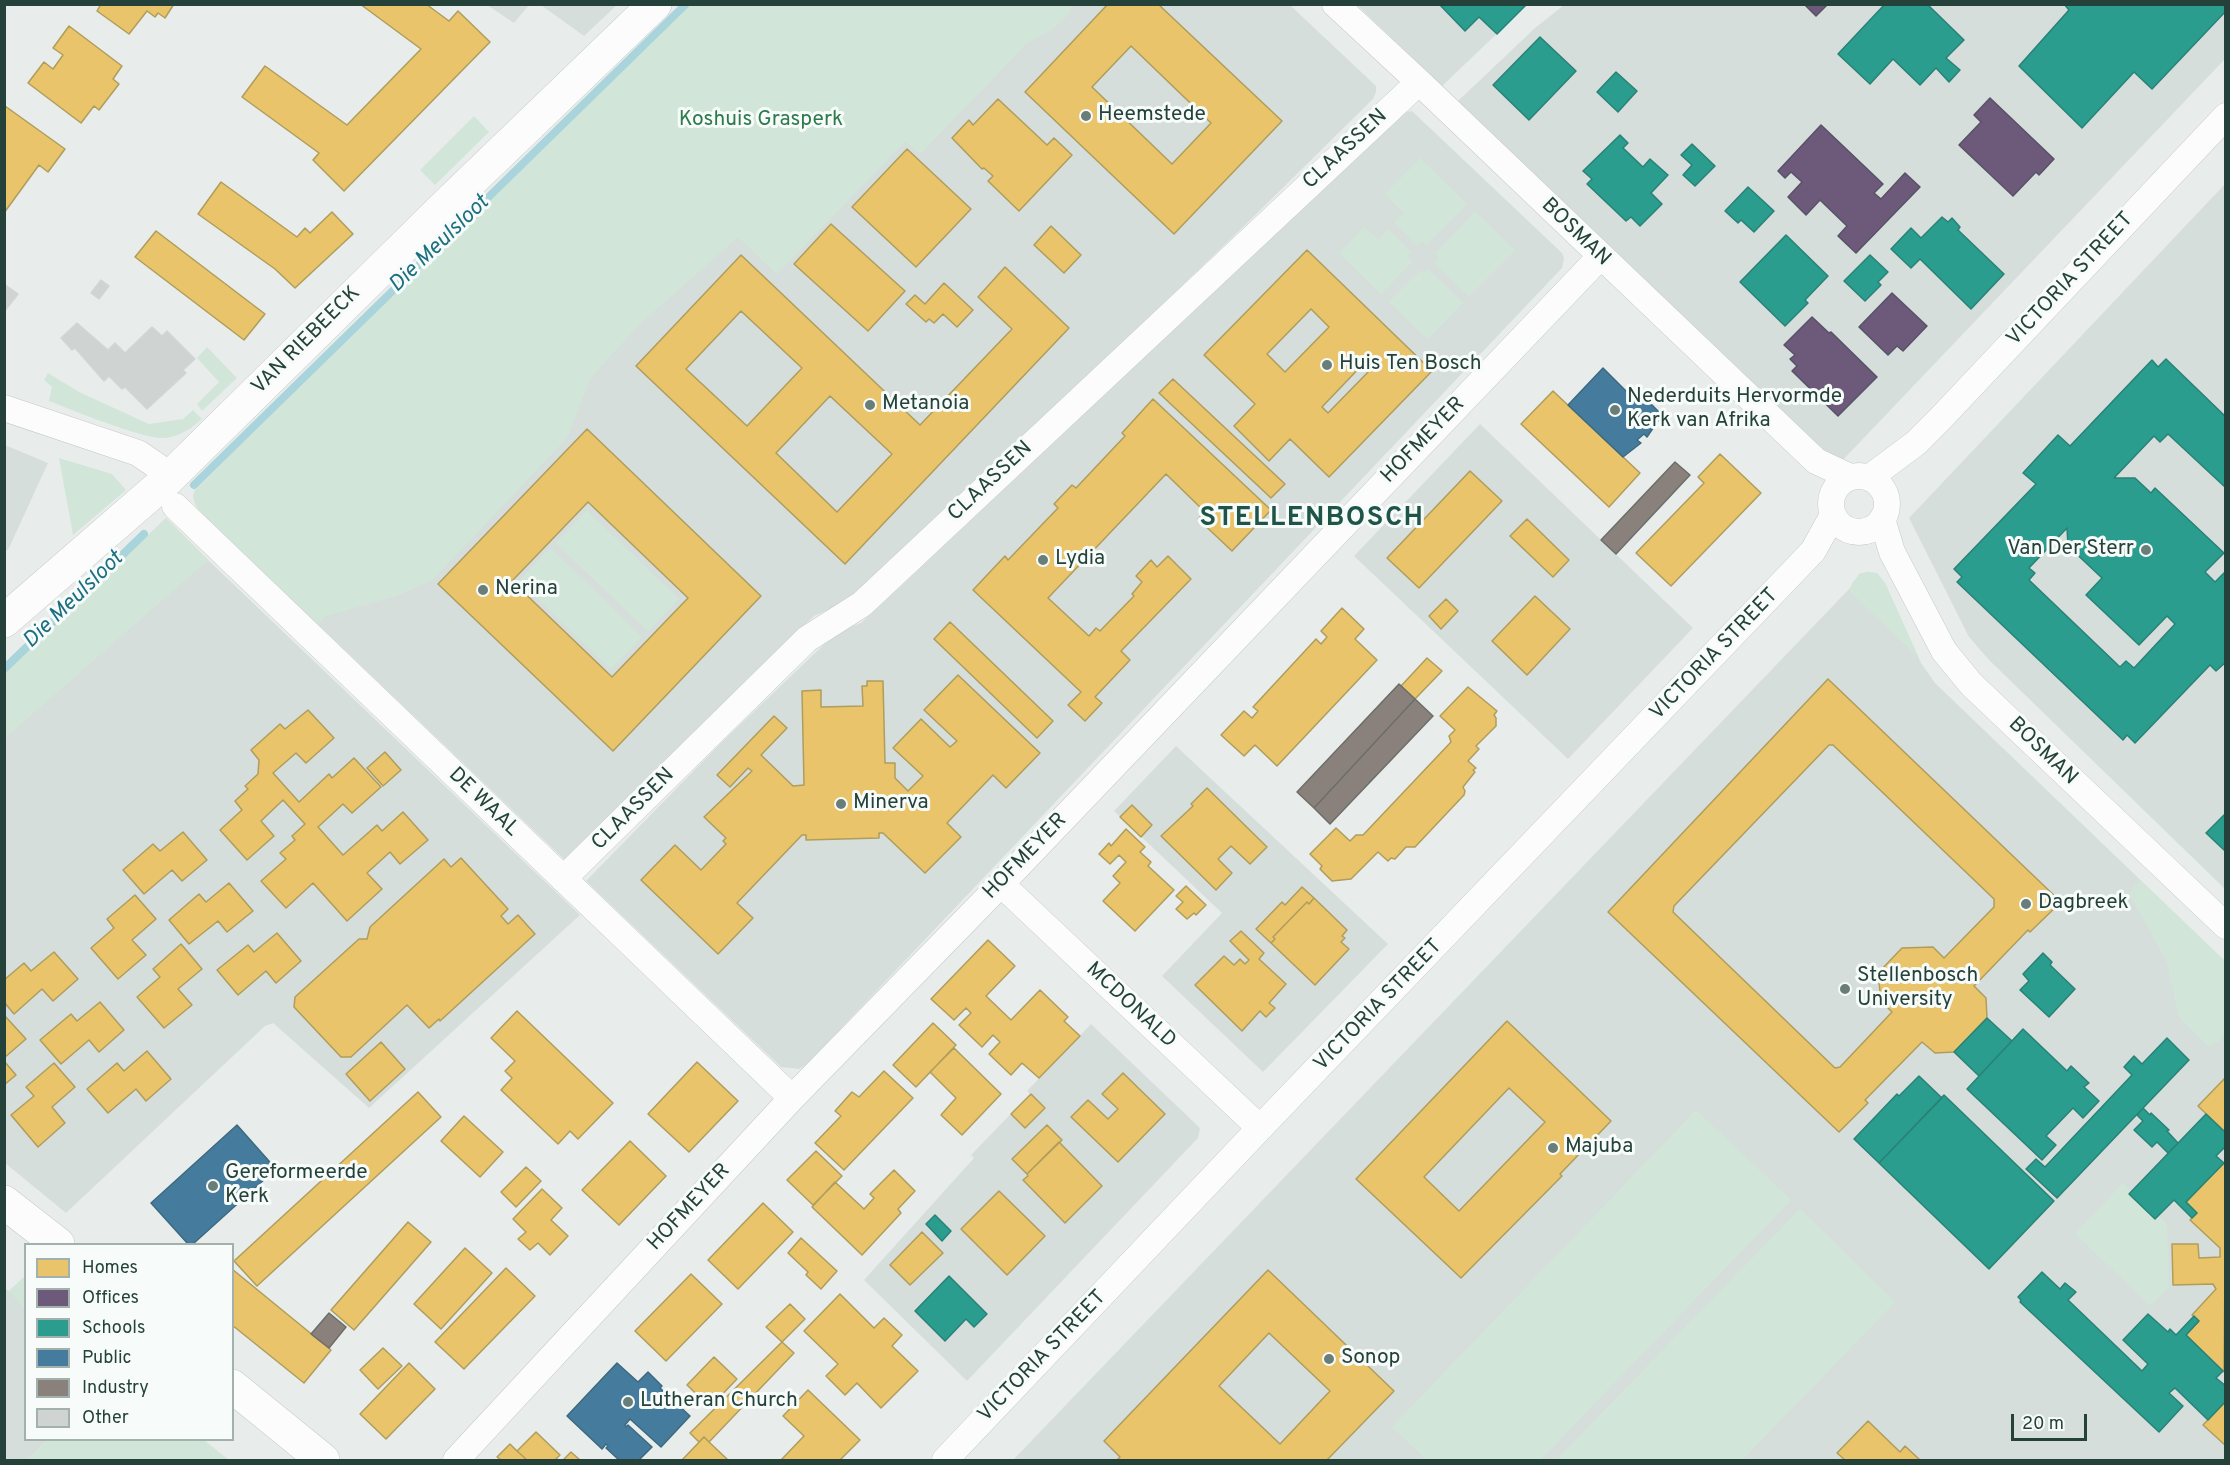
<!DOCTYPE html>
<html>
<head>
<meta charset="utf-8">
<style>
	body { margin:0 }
	#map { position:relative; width:2230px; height:1465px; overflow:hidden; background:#e8edeb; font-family:Overpass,sans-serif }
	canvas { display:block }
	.frame { position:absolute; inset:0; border:6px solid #24423a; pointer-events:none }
	.legend { position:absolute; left:24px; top:1243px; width:210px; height:198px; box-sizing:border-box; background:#f7fbf9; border:2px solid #a3b1ad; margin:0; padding:8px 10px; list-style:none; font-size:18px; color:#24423a }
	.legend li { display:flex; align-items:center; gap:12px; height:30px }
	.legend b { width:30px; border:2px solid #a3b1ad }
	.scale { position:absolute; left:2011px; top:1414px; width:76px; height:27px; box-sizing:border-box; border:3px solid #24423a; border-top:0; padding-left:8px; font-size:18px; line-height:21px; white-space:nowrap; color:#24423a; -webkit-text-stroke:4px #f7fbf9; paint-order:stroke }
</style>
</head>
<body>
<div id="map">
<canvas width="2230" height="1465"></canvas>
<div class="frame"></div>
<ul class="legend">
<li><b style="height:16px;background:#e9c46a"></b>Homes</li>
<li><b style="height:16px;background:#6d597a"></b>Offices</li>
<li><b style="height:16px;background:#2a9d8f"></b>Schools</li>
<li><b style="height:16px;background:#457b9d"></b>Public</li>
<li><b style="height:16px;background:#8a817c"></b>Industry</li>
<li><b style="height:16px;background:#cfd4d2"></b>Other</li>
</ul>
<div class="scale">20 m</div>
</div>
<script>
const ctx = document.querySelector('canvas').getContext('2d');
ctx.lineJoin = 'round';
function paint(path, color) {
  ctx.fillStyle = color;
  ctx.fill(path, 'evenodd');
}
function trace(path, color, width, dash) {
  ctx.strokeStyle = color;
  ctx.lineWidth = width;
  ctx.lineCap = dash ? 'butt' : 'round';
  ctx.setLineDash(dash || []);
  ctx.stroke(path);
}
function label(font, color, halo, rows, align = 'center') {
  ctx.font = font + ' Overpass,sans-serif';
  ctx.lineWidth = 6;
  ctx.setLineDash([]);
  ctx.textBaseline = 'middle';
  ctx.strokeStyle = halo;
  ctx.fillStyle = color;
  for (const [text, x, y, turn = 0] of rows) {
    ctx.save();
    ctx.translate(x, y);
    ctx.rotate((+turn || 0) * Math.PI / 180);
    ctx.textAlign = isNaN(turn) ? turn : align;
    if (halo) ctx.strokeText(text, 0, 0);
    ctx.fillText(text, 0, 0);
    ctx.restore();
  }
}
const built = new Path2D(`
	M487,5H529L514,23Z
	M541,5H617L584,36Z
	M690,5H1290L1376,86V92L1373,99L1243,227L1046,416L846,602L814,616L770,658L567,862L200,512L195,504L193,496L195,490Z
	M1357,5H1527L1442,86Z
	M1564,5H2225V59L1840,463L1821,448L1458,101L1535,28Z
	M1412,111L1562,253L1564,258L1562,268L807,1064L799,1069L781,1067L586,881L721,743L837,632L861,623L901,586L1373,142L1406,112Z
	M2225,184V889L1989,660L1969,637L1909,518Z
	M1480,424L1693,628L1568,759L1354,556Z
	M5,445L48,463L9,548L5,552Z
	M166,518L208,560L580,915L369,1108L273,1023L265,1026L66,1213L5,1163V673Z
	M1867,572L1877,573L1885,583L1921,663L1935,683L2225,961V1460H1013L1851,587L1859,574Z
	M1176,746L1388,944L1263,1072L1162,976L1222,913L1114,811Z
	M1091,1024L1200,1128L1198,1138L967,1381L864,1280L974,1158L971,1155L1030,1094L1027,1091Z
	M25,1276L26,1440H48L27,1460H5L4,1288L9,1291Z`);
const green = new Path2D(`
	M690,5H1072C1067,23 1044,35 1028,42L920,154L906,141L777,274L738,237L641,323L591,377L567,438L432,580L399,595L326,616L318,625L200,512C195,504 193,499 195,490Z
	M474,116L489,132L435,185L420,170Z
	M1420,158L1467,204L1426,245L1422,241L1418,245L1394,222L1404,213L1385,194Z
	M1475,212L1515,250L1469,296L1435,263L1439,258L1435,253Z
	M1364,227L1378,240L1388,229L1411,252L1407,256L1412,262L1381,294L1339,253Z
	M1428,269L1463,303L1428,339L1389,302L1421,270L1424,273Z
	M207,347L237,378L202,411L197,404L219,382L197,358Z
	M48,373L79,392L149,424L183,419L193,410L202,419C190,429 181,436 165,438C145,440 72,410 49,401L52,387L44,380Z
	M59,458L112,474L126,490L73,535Z
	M587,511L679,599L648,631L556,543Z
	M166,518L208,560L5,738V673Z
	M550,548L642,637L611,669L519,581Z
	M1867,572L1877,573L1885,583L1919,658L1850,592C1850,582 1858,575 1867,572Z
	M2140,880L2225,961V1030L2220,1041L2213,1043L2209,1047L2179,1017L2167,962L2129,893Z
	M1696,1110L1791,1200L1540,1460H1427L1392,1427Z
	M2123,1183L2167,1224L2169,1287L2151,1306L2075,1234Z
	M1800,1209L1895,1302L1742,1460H1556Z
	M25,1276V1309L9,1291Z
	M48,1440H204L229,1460H27Z`);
const homes = new Path2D(`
	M101,4H174L165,18L158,13L155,17L147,11L129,34L97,11Z
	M360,4H426L449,21L458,11L490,42L344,191L313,160L319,153L242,97L265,66L347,125L421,49Z
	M1108,4H1158L1282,121L1174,234L1025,92ZM1131,46L1211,123L1172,164L1092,87Z
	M69,26L122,66L113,79L119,84L99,110L94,106L81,123L28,83L44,62L53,69L63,55L53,48Z
	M998,99L1047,145L1054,138L1072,155L1019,211L988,181L993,176L984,168L982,169L952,138L969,120L973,125Z
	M5,106L65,149L48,172L39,165L4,213Z
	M907,149L971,209L916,267L852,207Z
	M221,182L297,237L305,228L310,233L332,212L353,234L295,288L275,269L198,214Z
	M831,224L905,291L868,331L794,264Z
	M1051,226L1081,255L1064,273L1034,245Z
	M156,231L265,314L244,340L135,257Z
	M1307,250L1432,371L1329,477L1290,439L1269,461L1234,426L1255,404L1204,355ZM1311,309L1329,327L1285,372L1267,354ZM1365,362L1372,368L1328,413L1322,407Z
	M741,255L920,425L1012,329L978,297L1005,267L1069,328L845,564L636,366ZM741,311L802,368L747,426L686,369ZM830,396L892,454L837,512L776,453Z
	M944,283L973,310L957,327L943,314L934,323L929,319L926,322L906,304L915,295L925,304Z
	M1173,379L1285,484L1271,498L1159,393Z
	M1553,391L1640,473L1609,507L1521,424Z
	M1153,399L1271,510L1232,551L1198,519L1205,512L1166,474L1048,598L1089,636L1096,628L1100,631L1134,596L1132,594L1142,582L1136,576L1151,560L1157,567L1168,556L1191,579L1121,651L1130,660L1095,697L1102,703L1085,721L1068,705L1081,692L973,590L1005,556L1008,560L1058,508L1054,504L1072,485L1076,488L1125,436L1122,433Z
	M587,429L761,596L613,751L438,584ZM588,502L688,598L612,677L512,581Z
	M1720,454L1761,493L1671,586L1636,553L1704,483L1698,477Z
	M1470,471L1502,501L1419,588L1387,558Z
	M1527,519L1569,560L1553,577L1510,536Z
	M1535,596L1570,629L1527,675L1492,641Z
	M1446,599L1458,611L1441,629L1429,616Z
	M1342,608L1364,629L1355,639L1377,660L1277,766L1255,745L1244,756L1221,735L1244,711L1252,718L1258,711L1253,707L1316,639L1321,644L1327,637L1321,631Z
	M950,622L1053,721L1037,738L934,639Z
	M1427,658L1442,671L1415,699L1401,686Z
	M958,675L1040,753L1006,788L993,775L947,823L961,837L925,873L883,833H879V838L806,840V835H802L737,903L753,918L718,954L641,880L675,845L701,870L726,844L723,841L726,838L704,817L752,771L748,768L730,787L717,775L774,716L787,728L761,755L793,786L804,785L802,691L821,690V707L863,706L862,686H867V681H883L885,763H895V778L908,791L923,776L893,748L921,719L950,747L957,741L924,710Z
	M1828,679L2061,902L2030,932L2028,930L1974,986L1986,998L1987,1018L1954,1052L1935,1053L1922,1042L1865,1100L1868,1103L1839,1132L1608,912ZM1829,745H1833L1994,899V907L1944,958L1933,947L1902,948L1878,973L1881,1001L1892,1012L1840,1067L1835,1068L1673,912L1674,906Z
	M1468,687L1497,711L1494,715L1496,718V726L1476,746L1479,749L1468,761L1476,768L1473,770L1475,772L1463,787L1465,791L1464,795L1415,847H1406L1395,859L1391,858L1388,861L1378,852L1351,879L1332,881L1320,869L1322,866L1310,854L1336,828L1350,841L1356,835H1363L1451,742L1449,736L1455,730L1440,716Z
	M308,710L334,738L306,763L296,753L273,773L299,802L329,774L332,778L354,758L381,787L352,813L343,804L318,827L343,855L377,825L382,831L403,812L428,840L400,864L390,852L367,873L382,889L347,921L313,883L286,908L261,881L286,859L280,853L295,840L292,836L305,824L283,800L261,821L274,836L247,860L220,830L242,810L235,801L248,789L245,786L258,774L259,760L251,750L280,724L285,729Z
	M385,752L401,770L383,786L367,768Z
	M1207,788L1267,847L1250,864L1231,846L1218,859L1232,873L1216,890L1161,836L1193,806L1191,804Z
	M1132,805L1152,825L1141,837L1120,817Z
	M1126,829L1145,847L1140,852L1151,862L1148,866L1174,890L1135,931L1103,901L1120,883L1113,876L1126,862L1119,855L1110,864L1099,854L1109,843L1111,846Z
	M183,832L207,860L182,881L172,870L144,894L123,870L153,844L160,851Z
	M461,858L508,909L501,916L508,924L518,915L535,934L440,1021L439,1019L429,1028L407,1005L351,1057H341L294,1007L295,997L359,939H367L370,927L444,859L451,867Z
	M229,883L253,911L227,932L218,921L189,944L169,920L199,894L206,902Z
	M1186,886L1206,905L1196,915L1194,913L1187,919L1176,909L1183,902L1176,896Z
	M1302,887L1314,898L1309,904L1307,902L1273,937L1275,939L1271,943L1256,929L1282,902L1285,905Z
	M135,895L156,919L132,940L146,955L118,979L91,948L114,928L107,919Z
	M1314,898L1347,930L1342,936L1345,938L1341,942L1349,949L1315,985L1271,943L1275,939L1273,937L1307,902L1309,904Z
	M1241,931L1264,953L1259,959L1286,984L1269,1003L1275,1008L1266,1017L1260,1011L1242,1031L1195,985L1224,956L1234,965L1240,959L1245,964L1249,960L1230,941Z
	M277,933L301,961L276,983L266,971L238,995L217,970L248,945L254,952Z
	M988,940L1015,966L986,996L1011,1020L1040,990L1068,1017L1064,1021L1080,1036L1039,1078L1022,1063L1011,1075L989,1054L1000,1042L993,1035L982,1047L959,1025L971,1013L966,1008L954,1020L931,999Z
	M181,944L202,969L178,989L192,1005L164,1028L137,997L160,977L153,969Z
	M54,952L78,979L53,1001L42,989L14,1014L4,1002V980L24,963L31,971Z
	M100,1002L124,1030L99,1052L89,1040L61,1064L40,1040L71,1014L77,1021Z
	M517,1011L613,1103L578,1139L570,1131L558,1144L501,1090L512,1078L505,1071L515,1061L491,1038Z
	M4,1015L26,1039L4,1058Z
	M1507,1021L1611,1121L1560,1174L1562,1176L1461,1278L1356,1179ZM1509,1088L1545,1122L1459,1211L1424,1177Z
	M933,1023L956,1045L916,1087L893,1065Z
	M381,1042L405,1069L370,1101L346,1074Z
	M954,1048L1001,1094L962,1135L941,1115L956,1098L930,1072Z
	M147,1051L171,1079L146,1101L136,1089L108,1113L87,1089L117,1063L124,1071Z
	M4,1061L16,1075L4,1085Z
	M697,1062L738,1101L689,1152L648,1114Z
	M54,1063L75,1087L52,1107L65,1123L38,1147L11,1115L34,1096L26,1087Z
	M884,1071L913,1098L844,1170L815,1143L841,1116L835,1111L852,1092L859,1097Z
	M1123,1073L1165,1114L1118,1162L1071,1117L1088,1100L1108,1119L1118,1109L1102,1094Z
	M2226,1077V1133L2198,1106Z
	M418,1092L441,1117L257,1286L234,1261Z
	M1031,1094L1045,1108L1025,1128L1011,1114Z
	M464,1116L503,1152L480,1177L441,1141Z
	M1047,1125L1062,1140L1027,1174L1012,1159Z
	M630,1141L666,1176L619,1225L582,1190Z
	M1059,1142L1102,1186L1065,1223L1023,1180L1028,1176L1027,1174Z
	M816,1151L842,1176L813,1205L787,1180Z
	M2224,1163L2226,1165L2224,1372L2186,1335L2199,1321L2192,1315L2216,1289L2213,1284L2173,1285L2172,1244H2198L2199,1258L2220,1257V1248L2190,1220L2197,1213L2186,1202Z
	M526,1167L541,1181L516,1207L501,1192Z
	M894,1170L915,1191L898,1209L901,1213L862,1255L812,1207L835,1182L864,1209L874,1198L870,1194Z
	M542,1189L562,1208L551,1220L568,1236L550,1255L538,1243L530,1250L518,1239L526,1232L513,1219Z
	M999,1191L1045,1236L1007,1275L961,1229Z
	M763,1203L793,1232L738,1289L708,1260Z
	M408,1222L431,1242L354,1330L331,1310Z
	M922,1232L943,1253L910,1285L890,1265Z
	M801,1238L837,1271L821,1289L806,1275L808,1272L788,1253Z
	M465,1248L492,1273L441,1329L414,1304Z
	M506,1268L535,1296L464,1369L435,1342Z
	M232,1269L331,1350L304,1383L232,1325Z
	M1268,1270L1394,1391L1327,1460H1117L1120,1457L1104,1441ZM1269,1333L1330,1391L1280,1444L1219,1386Z
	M691,1274L722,1304L666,1361L635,1331Z
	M840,1294L874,1328L884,1318L902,1335L892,1346L918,1371L881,1408L857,1383L845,1395L826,1376L838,1364L804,1331Z
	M790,1304L805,1319L782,1342L766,1327Z
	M782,1342L794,1353L709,1442L704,1437L699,1442L690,1433Z
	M383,1348L402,1366L378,1389L360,1370Z
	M714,1357L737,1379L710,1407L687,1385Z
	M409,1363L435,1389L386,1439L360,1414Z
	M808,1390L860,1440L840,1460H781L804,1436L783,1416Z
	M2226,1401V1446L2203,1425Z
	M1868,1421L1900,1452L1905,1446L1920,1460H1845L1837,1453Z
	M536,1432L560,1455L555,1460H527L517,1451Z
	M704,1437L709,1442L728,1460H682Z
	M510,1444L517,1451L527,1460H501L497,1457Z
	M571,1452L580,1460H563Z`);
const offices = new Path2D(`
	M1804,4H1828L1816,16Z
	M1990,98L2054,159L2039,175L2036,172L2013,196L1959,145L1981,122L1974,115Z
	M1821,125L1883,184L1874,193L1881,199L1905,173L1920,187L1856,253L1838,236L1847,226L1820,200L1806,215L1788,197L1802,182L1791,172L1785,178L1778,171Z
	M1892,293L1927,326L1903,351L1897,346L1888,355L1859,327Z
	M1812,317L1829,333L1831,332L1877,377L1838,416L1792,371L1797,366L1790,359L1795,355L1784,345Z`);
const schools = new Path2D(`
	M1439,4H1527L1497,34L1479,17L1465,31Z
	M1885,4H1927L1964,40L1946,58L1960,70L1949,82L1936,68L1920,85L1893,59L1870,84L1838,54Z
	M2064,4H2226V11L2152,89L2134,72L2082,128L2019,66L2069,10Z
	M1540,37L1576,71L1529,120L1493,85Z
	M1616,72L1637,91L1618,112L1597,92Z
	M1620,135L1628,143L1623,148L1643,167L1650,159L1668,175L1651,193L1662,204L1640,226L1631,217L1626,221L1587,184L1592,179L1583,171Z
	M1692,144L1715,166L1695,186L1683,175L1692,165L1681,155Z
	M1748,187L1774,211L1754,232L1741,220L1738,223L1725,211Z
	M1942,217L1948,222L1952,218L1960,227L1958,230L2004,274L1971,309L1920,259L1911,268L1891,249L1911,228L1921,238Z
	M1786,235L1828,276L1805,300L1808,303L1785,326L1740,282Z
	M1870,255L1888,272L1878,282L1881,285L1865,301L1844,281Z
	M2166,359L2226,417V488L2168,434L2160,442L2154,436L2114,478H2135L2151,493L2155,488L2224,553L2205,572L2215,582L2226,571V662L2216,671L2210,665L2135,743L2127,735L2123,740L1957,582L1962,577L1954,569L2036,484L2023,473L2058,435L2070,446L2152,360L2158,367ZM2067,528L2068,546L2102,578L2086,595L2139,645L2167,616L2175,624L2134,668L2126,661L2120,667L2029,580L2035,573L2029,568Z
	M2226,813V848L2224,850L2206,833Z
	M2043,953L2052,962L2050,965L2075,989L2049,1017L2020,990L2029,981L2023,974Z
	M1987,1018L2012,1041L1979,1076L1954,1052Z
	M2023,1029L2067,1071L2071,1066L2089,1083L2084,1087L2099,1101L2083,1118L2073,1108L2046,1136L2056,1145L2042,1160L1967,1089Z
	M2167,1038L2189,1060L2057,1198L2026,1169L2036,1159L2045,1167L2132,1075L2124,1067L2134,1056L2142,1064Z
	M1919,1076L1942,1098L1879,1163L1854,1139L1897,1094L1899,1096Z
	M1944,1095L2054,1201L1989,1269L1879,1163Z
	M2143,1108L2150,1115L2151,1113L2169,1130L2167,1131L2178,1143L2168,1153L2157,1142L2152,1147L2134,1130L2143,1121L2137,1115Z
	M2206,1114L2226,1133V1146L2216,1156L2224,1163L2186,1202L2197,1213L2192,1218L2174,1200L2155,1219L2129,1194Z
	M935,1215L951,1231L942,1241L926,1224Z
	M2042,1272L2060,1289L2065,1283L2076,1292L2068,1300L2142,1371L2148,1364L2123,1340L2148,1314L2168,1332L2170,1329L2176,1335L2194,1316L2199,1321L2186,1335L2223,1371L2216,1378L2226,1386V1401L2208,1420L2175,1388L2169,1393L2183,1406L2159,1432L2020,1302L2021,1300L2018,1297Z
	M949,1276L987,1314L974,1327L966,1319L945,1341L915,1311Z`);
const public = new Path2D(`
	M1603,368L1630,395L1633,392L1643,402L1646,399L1662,415L1647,437L1644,434L1637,440L1641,443L1623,457L1568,405Z
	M237,1125L276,1169L193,1244H188L151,1203Z
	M617,1363L638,1382L648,1372L662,1386L660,1388L690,1416L661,1447L630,1419L625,1425L626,1427L628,1425L652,1447L639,1460H619L606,1448L608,1446L606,1444L602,1449L567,1416Z`);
const industry = new Path2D(`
	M1675,462L1690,475L1616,554L1601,540Z
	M1399,684L1415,699L1314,808L1297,792Z
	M1415,699L1433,716L1330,824L1314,808Z
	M329,1313L346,1327L329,1348L311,1334Z`);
const stream = new Path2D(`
	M194,485L686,4
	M4,669L144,534`);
const building = new Path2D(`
	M101,280L109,286L99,299L91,293Z
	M4,284L18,294L4,312Z
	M77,323L108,350L115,343L125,353L152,327L162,336L167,331L195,359L183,370L186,373L147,409L125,387L122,389L109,376L104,381L75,348L72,350L61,338Z`);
const minor = new Path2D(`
	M1335,4L1419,82L1816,461L1850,477
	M4,408L138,453L157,466L168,479
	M1831 504a28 28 0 1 1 56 0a28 28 0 1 1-56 0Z
	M1869,478L1916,443L1940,419L2226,116
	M175,506L792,1098
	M1882,519L1892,552L1944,651L1971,684L2226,926
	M563,879L807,639L862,604L1419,82
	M1001,884L1260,1128
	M456,1460L792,1098L1001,884L1600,257
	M945,1460L1260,1128L1813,551L1833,515`);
const tertiary = new Path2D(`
	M4,621L168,479L444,207L655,4
	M4,1202L58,1244
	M232,1386L323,1460`);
const markers = [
	[1086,116,6,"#697e78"],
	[1327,365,6,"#697e78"],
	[870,405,6,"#697e78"],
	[1615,410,6,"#697e78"],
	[2146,550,6,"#697e78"],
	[1043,560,6,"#697e78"],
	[483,590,6,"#697e78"],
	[841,804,6,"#697e78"],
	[2026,904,6,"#697e78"],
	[1845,989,6,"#697e78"],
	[1553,1148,6,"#697e78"],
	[213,1186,6,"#697e78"],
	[1329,1359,6,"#697e78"],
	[628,1402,6,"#697e78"]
];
const poiNames = [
	["Heemstede",1098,116],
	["Huis Ten Bosch",1339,365],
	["Nederduits Hervormde",1627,398],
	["Kerk van Afrika",1627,422],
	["Metanoia",882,405],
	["Van Der Sterr",2134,550,"right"],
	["Lydia",1055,560],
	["Nerina",495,590],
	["Minerva",853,804],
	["Dagbreek",2038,904],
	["Stellenbosch",1857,977],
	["University",1857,1001],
	["Majuba",1565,1148],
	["Gereformeerde",225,1174],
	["Kerk",225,1198],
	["Sonop",1341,1359],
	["Lutheran Church",640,1402]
];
const parkNames = [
	["Koshuis Grasperk",761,121]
];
const streetNames = [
	["CLAASSEN",1346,150,-43],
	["BOSMAN",1575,233,44],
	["VICTORIA STREET",2071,280,-47],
	["VAN RIEBEECK",307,341,-45],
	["HOFMEYER",1424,441,-46],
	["CLAASSEN",991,482,-43],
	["VICTORIA STREET",1715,655,-46],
	["BOSMAN",2042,752,44],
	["DE WAAL",483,803,44],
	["CLAASSEN",634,810,-45],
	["HOFMEYER",1026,857,-46],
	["MCDONALD",1130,1006,43],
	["VICTORIA STREET",1379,1006,-46],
	["HOFMEYER",690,1208,-47],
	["VICTORIA STREET",1043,1357,-46]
];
const waterNames = [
	["Die Meulsloot",440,245,-44],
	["Die Meulsloot",74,601,-44]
];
const districtNames = [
	["STELLENBOSCH",1312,520]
];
paint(built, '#d6dedb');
paint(green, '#d1e6d8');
paint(homes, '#e9c46a');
trace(homes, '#ae9d5c', 1.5);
paint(offices, '#6d597a');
trace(offices, '#575267', 1.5);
paint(schools, '#2a9d8f');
trace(schools, '#288276', 1.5);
paint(public, '#457b9d');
trace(public, '#3b6a7f', 1.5);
paint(industry, '#8a817c');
trace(industry, '#6b6e68', 1.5);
trace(stream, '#a9d4db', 8);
paint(building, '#cfd4d2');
trace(building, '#d1d6d4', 1.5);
trace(minor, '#c5cac8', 27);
trace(tertiary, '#c5cac8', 34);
trace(minor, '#fcfcfc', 26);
trace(tertiary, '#fcfcfc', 33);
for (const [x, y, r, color] of markers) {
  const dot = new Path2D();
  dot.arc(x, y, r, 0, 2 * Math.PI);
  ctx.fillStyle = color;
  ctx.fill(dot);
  trace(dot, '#f7fbf9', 2);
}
label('21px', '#24423a', '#f7fbf9', poiNames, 'left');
label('21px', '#2d7a4b', '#f7fbf9', parkNames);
label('21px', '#24423a', '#f7fbf9', streetNames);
label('italic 22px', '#1c6f80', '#f7fbf9', waterNames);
ctx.letterSpacing = '1.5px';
label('bold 27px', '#1f5548', '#f7fbf9', districtNames);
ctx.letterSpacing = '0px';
</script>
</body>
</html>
